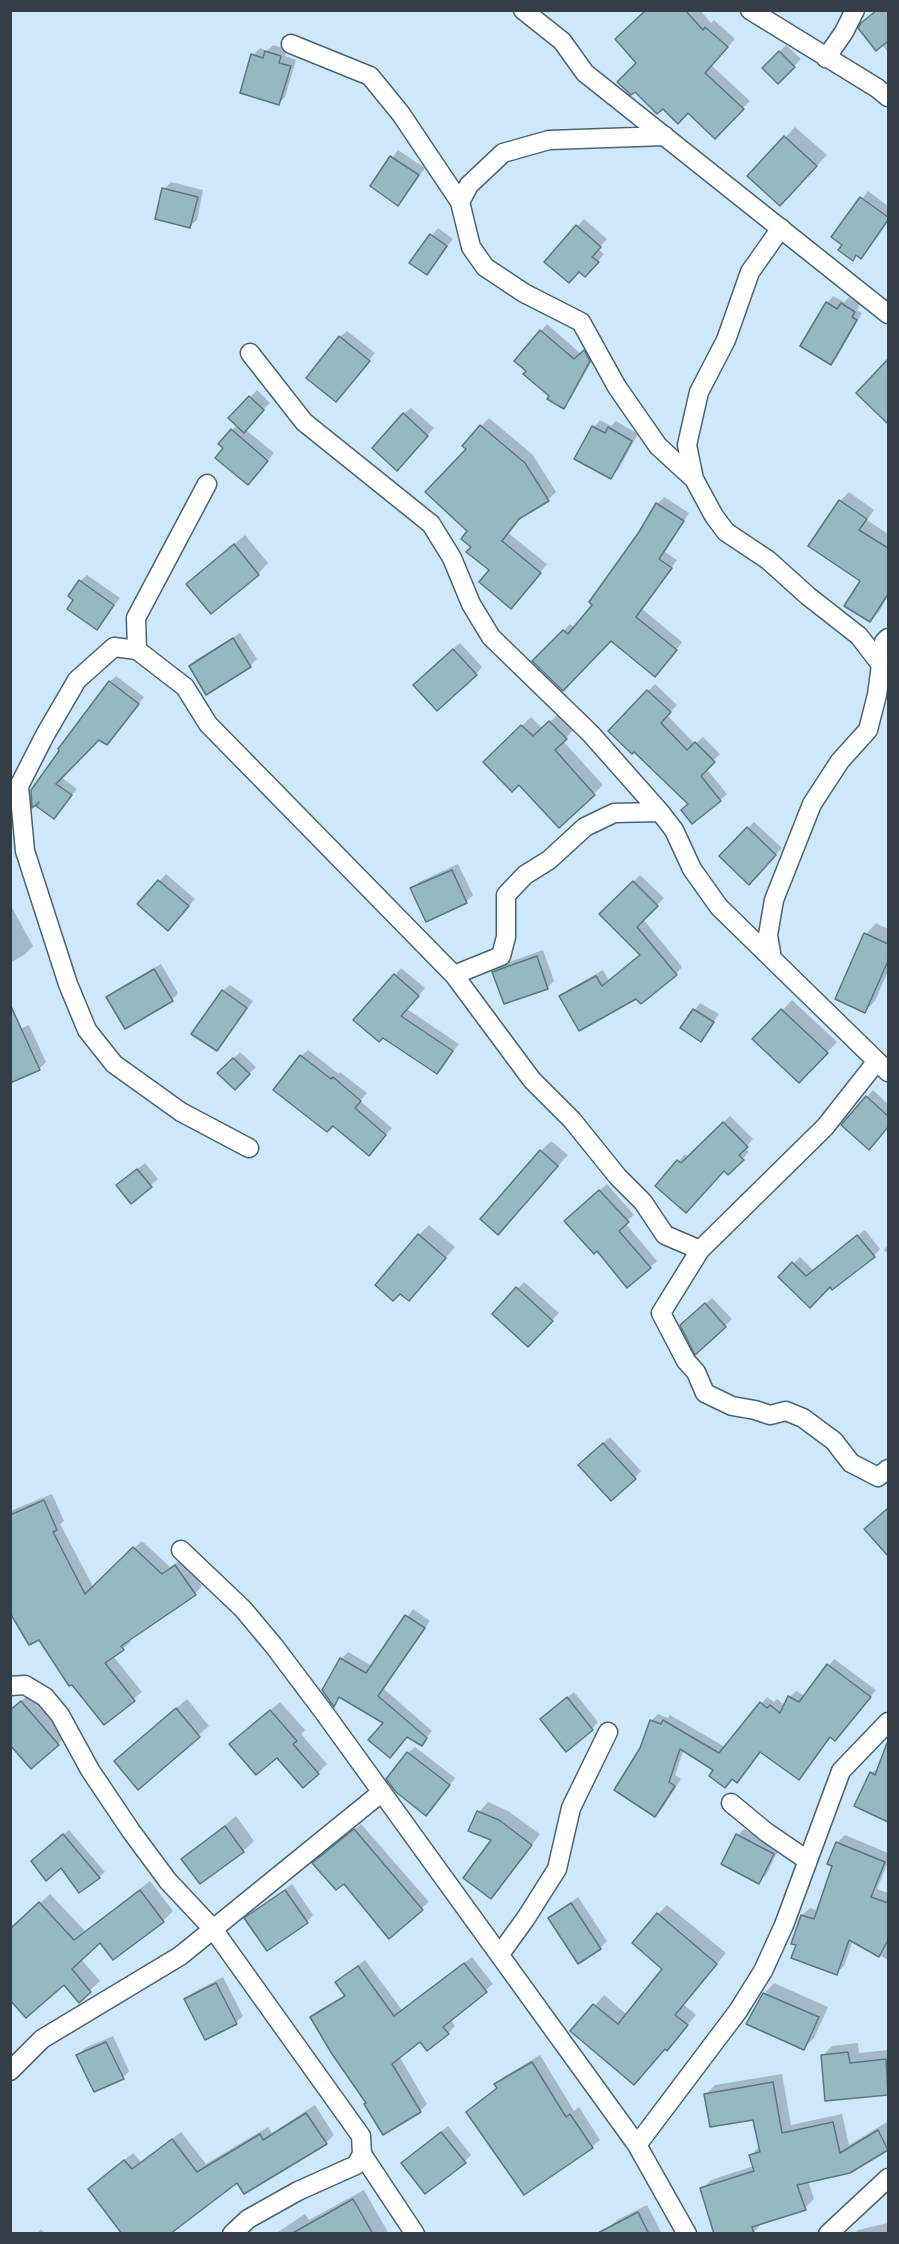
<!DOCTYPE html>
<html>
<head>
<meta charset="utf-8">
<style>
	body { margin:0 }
	#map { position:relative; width:899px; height:2244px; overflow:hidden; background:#cde8fb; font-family:Jost,sans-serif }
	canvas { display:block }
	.frame { position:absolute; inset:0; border:12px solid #333e46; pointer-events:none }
</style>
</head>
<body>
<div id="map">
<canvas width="899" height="2244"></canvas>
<div class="frame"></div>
</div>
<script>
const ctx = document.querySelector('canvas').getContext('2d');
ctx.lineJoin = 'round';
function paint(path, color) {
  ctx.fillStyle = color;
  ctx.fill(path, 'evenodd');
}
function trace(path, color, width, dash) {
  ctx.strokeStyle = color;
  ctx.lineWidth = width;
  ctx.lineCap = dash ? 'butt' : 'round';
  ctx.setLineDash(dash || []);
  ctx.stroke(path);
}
const shadow = new Path2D(`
	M642,10H700L711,23L714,20L735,39L711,65L750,101L715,136L638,63L645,13Z
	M877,10H888V52L882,45Z
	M273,45L287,49L285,56L296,60L285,97L278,104L253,55L260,48L267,51Z
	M786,45L801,59L778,82L764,68Z
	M795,127L827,155L790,194L749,176Z
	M398,150L425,168L398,204L372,186Z
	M171,182L203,190L197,220L190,226L164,189Z
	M868,191L888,206V221L867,250L861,257L857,254L853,259L844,245L833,236Z
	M584,219L607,239L598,249L604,254L591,269L579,270L546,261Z
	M438,228L453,239L426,273L411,262Z
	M833,296L844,302L849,297L860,304L857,310L862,313L837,357L830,363L827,303Z
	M547,324L581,354L591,345L596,354L570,400L564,407L550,395L541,331Z
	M347,331L375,353L343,393L340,337Z
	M888,361V416L858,393Z
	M257,390L270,403L245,429L274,453L254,477L225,448L232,430L237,425L230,418Z
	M411,408L434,428L403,462L404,414Z
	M489,418L533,455L556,492L548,500L521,516L508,533L547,564L519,599L491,570L473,546L470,531L468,449L481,426Z
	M600,420L611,426L616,421L638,434L618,470L611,477L594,427Z
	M849,492L874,510L867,520L888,534V596L879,612L870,620L862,580L840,501Z
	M664,497L689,513L665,552L677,560L642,609L682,642L662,668L611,639L534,661L570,624L575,628L595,605L657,504Z
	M245,535L268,563L258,574L188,584Z
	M87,575L120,598L97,628L75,599L80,581Z
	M240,633L257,659L250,666H190L197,659Z
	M460,643L482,667L476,674L422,678Z
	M116,676L144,697L113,737L99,738L61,777L77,789L54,817L38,805L110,682Z
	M655,684L677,705L667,715L695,744L703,737L720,754L706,768L727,794L720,800L689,803L634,750L610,731Z
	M559,713L574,729L563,741L603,785L559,826L520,782L485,762L531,717L543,729Z
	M754,822L782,848L748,882L721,856Z
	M458,864L473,895L466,902L412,889L419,882Z
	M166,874L195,899L175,922L139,904Z
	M640,875L664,898L643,919L682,967L676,974L637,997L561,996L568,990L603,970L609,981L642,954L601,914Z
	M10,904L33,946L24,955L10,963Z
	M876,923L888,929V971L875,1001L865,1011L837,999L866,934Z
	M543,950L554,981L547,988L494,972L501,965Z
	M161,964L178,993L172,1000L108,997L115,991Z
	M401,968L425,988L407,1009L459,1044L437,1072L383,1036L395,975Z
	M230,985L253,1001L216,1050L223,991Z
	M792,1000L837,1042L799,1081L755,1039Z
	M700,1003L719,1014L701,1040L682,1028Z
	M29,1025L46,1062L39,1069L10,1033Z
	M308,1050L339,1074L340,1072L367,1093L360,1101L392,1128L375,1147L301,1056Z
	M240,1052L256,1067L235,1088L219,1073Z
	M873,1090L888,1104V1126L876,1141L867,1097Z
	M730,1116L753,1139L745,1148L749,1152L728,1173L725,1169L657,1186L685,1154L689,1157Z
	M551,1141L568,1155L508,1222L541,1151Z
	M145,1163L158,1179L131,1202L125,1179Z
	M607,1184L634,1215L625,1223L657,1261L650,1267L572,1215Z
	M429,1225L455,1247L419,1289V1235Z
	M865,1230L880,1249L874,1256L830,1285L780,1277L800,1257L813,1270Z
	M888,1245V1254L884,1250Z
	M524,1282L559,1313L528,1345L494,1314Z
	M712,1298L732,1319L725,1326L689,1319Z
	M610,1437L641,1471L635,1478L587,1458Z
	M52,1494L64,1521L60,1524L94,1588L142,1541L170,1567L183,1558L202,1586L195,1594L129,1639L131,1642L113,1656L142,1692L104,1723L10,1566V1511Z
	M888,1509V1554L866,1529Z
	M413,1609L430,1621L384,1689L432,1731L421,1744L341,1696L334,1704L341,1659L348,1652L372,1666Z
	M834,1659L876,1690L842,1733L831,1736L799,1778L761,1751L743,1774L733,1778L725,1786L715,1769L684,1749L675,1775L681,1779L662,1809L655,1815L641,1749L651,1721L658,1714L668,1718L670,1715L725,1747L767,1697L774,1702L777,1699L785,1706L790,1697L796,1691L805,1696Z
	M32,1692L68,1734L58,1744L10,1710Z
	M574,1692L598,1722L592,1729L542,1719Z
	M187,1699L209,1726L138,1787L126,1751Z
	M280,1702L305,1730L301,1734L327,1764L318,1773L277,1756L241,1735Z
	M888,1744V1820L856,1805L871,1773L880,1767Z
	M415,1747L455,1778L433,1807L408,1753Z
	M488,1802L508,1811L540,1834L500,1887L491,1897L493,1840L470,1831L479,1812Z
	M236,1816L254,1841L243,1851L201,1882L183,1859Z
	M361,1824L429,1902L389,1936L344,1881L320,1857Z
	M744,1829L780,1847L766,1875L759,1882L738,1835Z
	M69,1830L105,1872L99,1877L38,1856Z
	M845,1835L888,1853V1862L877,1889L888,1893V1960L853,1940L844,1966L836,1973L793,1943L802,1915L810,1908L819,1911L834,1865L829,1863L838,1842Z
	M150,1881L173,1911L163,1921L100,1940L81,1959L100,1981L79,2001L64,1983L10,1998L11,1923L14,1927L50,1894L85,1931Z
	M292,1884L313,1915L307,1922L246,1919Z
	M578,1897L607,1941L600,1948L550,1918Z
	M667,1905L726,1953L683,2004L696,2015L667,2049L572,2031L604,1995L627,2015L664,1968L658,1914Z
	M472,1957L493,1984L450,2019L455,2026L448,2033L427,2049L420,2040L399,2056L427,2104L420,2111L367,2103L312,2017L319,2010L346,1995L337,1982L365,1960L402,2010Z
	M223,1977L243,2016L236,2022L206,2038L186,1999L192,1993Z
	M774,1983L828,2007L814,2038L804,2048L764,1994Z
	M113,2036L129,2071L123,2078L78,2055L85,2048Z
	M858,2043L859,2053L888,2050V2093L827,2100L822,2056L832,2046Z
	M540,2055L574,2111L579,2107L600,2140L592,2147L468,2112L498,2087L496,2084L504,2077Z
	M782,2074L791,2125L842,2114L849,2145L887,2122L888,2149L850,2172L808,2181L814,2199L805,2208L762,2223L753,2233L702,2189L711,2180L754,2166L751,2155L760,2146L754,2118L706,2094L715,2085Z
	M315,2105L334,2135L326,2143L238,2181L173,2229L176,2234H124L98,2181L133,2153L141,2162L181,2132L206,2164L268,2127L272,2133Z
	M448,2126L471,2155L465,2161L410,2156Z
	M364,2190L389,2234H275L305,2214L309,2220Z
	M647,2205L662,2234H611L608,2228L617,2220Z
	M888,2223V2234H854L858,2230Z
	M41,2229L46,2234H36Z`);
const building = new Path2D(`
	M646,10H685L703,30L705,27L728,47L705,73L744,109L715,139L688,113L678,124L663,109L657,114L635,92L631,95L617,82L636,63L615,39Z
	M877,10H888V41L876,51L858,28L861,23Z
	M265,51L281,56L279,63L291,66L279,105L240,93L251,54L263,58Z
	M779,51L795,67L778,84L762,68Z
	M784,136L817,166L780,206L747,176Z
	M390,156L419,175L398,206L370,186Z
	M162,188L198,197L190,228L155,219Z
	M860,197L888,217V220L861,259L856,255L853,261L838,250L842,245L831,237Z
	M576,225L601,247L592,257L599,262L585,277L579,272L569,283L544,262Z
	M430,234L447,246L427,275L409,263Z
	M826,302L837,309L841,303L855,312L852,317L857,320L831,365L800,346Z
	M540,330L574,359L584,350L590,361L564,409L547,399L549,396L523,374L526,371L514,361Z
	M339,336L370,361L336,402L306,378Z
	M888,359V424L856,393Z
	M249,396L264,410L244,433L228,418Z
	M403,413L428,436L397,471L372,448Z
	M480,425L525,463L549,501L519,519L502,541L541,573L511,609L479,582L489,570L466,552L471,547L461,539L467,531L425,492L466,449L462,446Z
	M592,426L605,433L608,427L632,441L611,479L574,459Z
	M231,429L268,461L248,485L215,458L223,448L218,444Z
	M839,500L867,519L859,530L888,548V594L870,622L844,606L860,581L808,546Z
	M656,503L684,521L659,559L672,568L636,617L677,650L655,677L611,641L563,691L532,661L563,630L568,634L592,605L589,602L639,532Z
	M234,544L259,575L211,614L186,584Z
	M79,580L114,605L97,630L67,609L73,600L68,596Z
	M233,638L251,667L206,695L189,666Z
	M453,649L477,675L437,711L413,685Z
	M109,681L139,704L107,745L99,740L56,784L72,795L54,819L36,806L39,802L32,808L31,790L59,751L58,749Z
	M647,690L671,712L661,723L687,750L695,742L715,762L701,776L721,801L692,824L681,810L688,804L634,752L632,754L608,731Z
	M549,721L567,739L555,750L595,795L559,828L519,785L512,792L483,762L521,725L533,736Z
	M747,827L776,855L749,885L719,856Z
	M452,870L467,903L426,922L410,888Z
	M158,880L189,906L168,931L137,904Z
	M633,881L658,906L637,927L677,975L641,1004L636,999L579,1031L559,996L596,976L602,986L640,955L599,914Z
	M864,933L888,944V961L865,1013L835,999Z
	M537,956L548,989L504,1004L492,972Z
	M154,969L173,1001L125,1029L106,997Z
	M394,974L419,996L401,1016L453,1051L437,1074L383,1038L379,1042L353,1020Z
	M222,990L247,1008L217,1051L191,1034Z
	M10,1004L40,1070L10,1083Z
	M693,1009L714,1022L701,1042L680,1028Z
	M781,1009L828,1053L799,1083L752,1039Z
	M300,1055L331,1079L333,1077L361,1101L355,1108L386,1135L369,1156L333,1126L327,1132L273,1090Z
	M233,1058L250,1074L235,1090L217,1073Z
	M866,1096L888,1116V1127L869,1150L841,1125Z
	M723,1122L748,1147L739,1155L744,1160L728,1175L724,1171L686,1213L655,1186L677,1160L681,1163Z
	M540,1150L558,1166L498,1235L480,1219Z
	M137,1169L152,1187L131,1204L116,1185Z
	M599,1190L629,1222L619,1231L651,1268L627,1288L597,1251L594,1254L564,1221Z
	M418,1234L446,1258L409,1301L400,1294L393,1301L375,1285Z
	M857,1235L875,1257L832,1290L830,1287L810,1308L778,1277L792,1262L806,1276Z
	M516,1287L553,1321L528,1347L492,1314Z
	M705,1303L726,1327L695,1355L680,1325Z
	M603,1443L636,1479L611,1501L578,1465Z
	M44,1500L57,1530L53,1532L85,1594L133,1547L162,1574L175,1565L196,1595L121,1646L124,1650L105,1663L135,1701L104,1725L72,1685L69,1686L39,1640L29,1645L10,1613V1515Z
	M888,1508V1556L864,1529Z
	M405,1615L425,1628L378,1696L427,1738L422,1746L407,1737L390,1758L368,1740L383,1723L339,1697L334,1707L322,1690L340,1658L366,1673Z
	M827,1664L871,1697L835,1741L830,1737L799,1780L760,1752L737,1783L732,1779L725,1788L709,1776L713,1770L680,1749L669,1782L675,1786L655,1817L614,1790L640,1748L650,1720L661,1724L663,1720L719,1753L760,1702L767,1708L770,1705L780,1713L788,1696L799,1702Z
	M567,1697L593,1730L566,1752L540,1719Z
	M21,1701L59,1745L31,1769L10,1745V1710Z
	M176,1708L200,1737L138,1790L114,1761Z
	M270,1710L297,1741L293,1744L319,1774L303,1788L277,1758L256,1775L229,1744Z
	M887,1743H888V1822L854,1806L870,1772L875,1775Z
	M407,1752L450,1785L426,1816L396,1792L386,1779Z
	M477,1811L499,1820L532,1845L491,1899L463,1878L491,1840L468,1831Z
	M225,1826L244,1852L200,1884L181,1859Z
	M354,1829L423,1910L389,1939L344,1884L336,1890L312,1863Z
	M63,1834L100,1878L79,1893L61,1868L46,1881L31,1861Z
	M736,1834L774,1854L759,1884L721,1864Z
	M836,1842L885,1862L871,1897L888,1903V1940L879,1957L849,1940L837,1975L791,1958L796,1945L791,1944L801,1915L814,1919L832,1866L827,1864Z
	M140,1890L164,1922L113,1960L100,1943L72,1969L91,1992L79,2003L64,1985L26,2018L10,2000V1929L39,1902L74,1940Z
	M285,1890L308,1923L267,1951L244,1918Z
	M571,1903L601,1949L578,1964L548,1918Z
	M657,1913L717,1964L675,2015L688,2025L667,2051L665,2049L634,2085L570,2031L593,2004L618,2024L662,1969L632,1943Z
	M464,1963L487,1992L443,2027L449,2034L427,2051L420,2042L392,2064L421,2112L383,2135L364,2104L366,2103L332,2054L310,2017L345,1996L335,1982L358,1966L394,2016Z
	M216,1983L237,2024L205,2040L184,1999Z
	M763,1993L819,2017L804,2050L746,2024Z
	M106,2042L124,2079L94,2092L76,2055Z
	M848,2052L850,2063L886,2059L888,2095L825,2101L821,2055Z
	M532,2062L566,2117L570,2114L593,2148L524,2195L466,2112L497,2088L494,2084Z
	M773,2082L782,2133L833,2122L840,2153L878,2130L888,2150L850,2173L797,2185L806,2210L752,2227L754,2234H714L700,2188L754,2171L749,2155L760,2152L753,2120L710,2127L704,2094Z
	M306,2113L327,2144L244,2194L237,2183L170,2234H122L88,2189L124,2160L132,2169L172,2139L197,2172L260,2134L263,2140Z
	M441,2132L466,2163L425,2194L401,2163Z
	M353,2199L373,2234H291Z
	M638,2212L649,2234H596Z`);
const street = new Path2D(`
	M523,10L562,41L585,73L888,314
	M750,10L877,88L888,97
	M291,44L370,76L401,114L460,202
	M826,58L844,32L855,10
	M665,136L549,140L503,153L469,185L460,202L471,247L485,267L524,293L581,322L617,387L658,446L694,479
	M781,228L750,272L726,340L699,392L687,445L694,479L714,516L726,532L768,560L808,596L859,636L888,674
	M250,353L304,422L431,524L452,558L471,604L491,637L591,734L660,812L674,830L692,869L719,907L888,1072
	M137,650L136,618L207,484
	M772,959L768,935L774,900L812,804L840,761L868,730L877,695L884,642L888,638
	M454,975L501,956L506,937V895L525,875L549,860L585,827L614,813L660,812
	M249,1148L181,1112L114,1064L87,1030L68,984L25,851L19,786L45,735L77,680L114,647L137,650L185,687L208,724L454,975L532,1080L572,1120L618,1177L643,1202L665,1235L700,1250L825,1127L877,1061
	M700,1250L661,1313L686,1361L696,1372L705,1393L732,1406L755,1410L770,1415L786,1411L803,1418L834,1441L851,1463L878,1477L888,1469
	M181,1550L243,1609L274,1646L323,1711L637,2145L687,2234
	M10,1686L25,1685L45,1697L60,1715L90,1770L131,1831L168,1881L213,1929L361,2136L362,2154L356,2165L298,2191L248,2219L232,2234
	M731,1803L766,1832L807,1860
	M500,1954L526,1918L557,1869L571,1808L608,1732
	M10,2071L42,2039L180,1956L382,1792
	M637,2145L738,2011L763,1971L784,1925L841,1771L888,1722
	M362,2154L415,2234
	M828,2234L888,2178`);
paint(shadow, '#0003');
paint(building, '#96b8c0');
trace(building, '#597880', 1.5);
trace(street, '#4b6373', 21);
trace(street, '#fff', 18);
</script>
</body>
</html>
